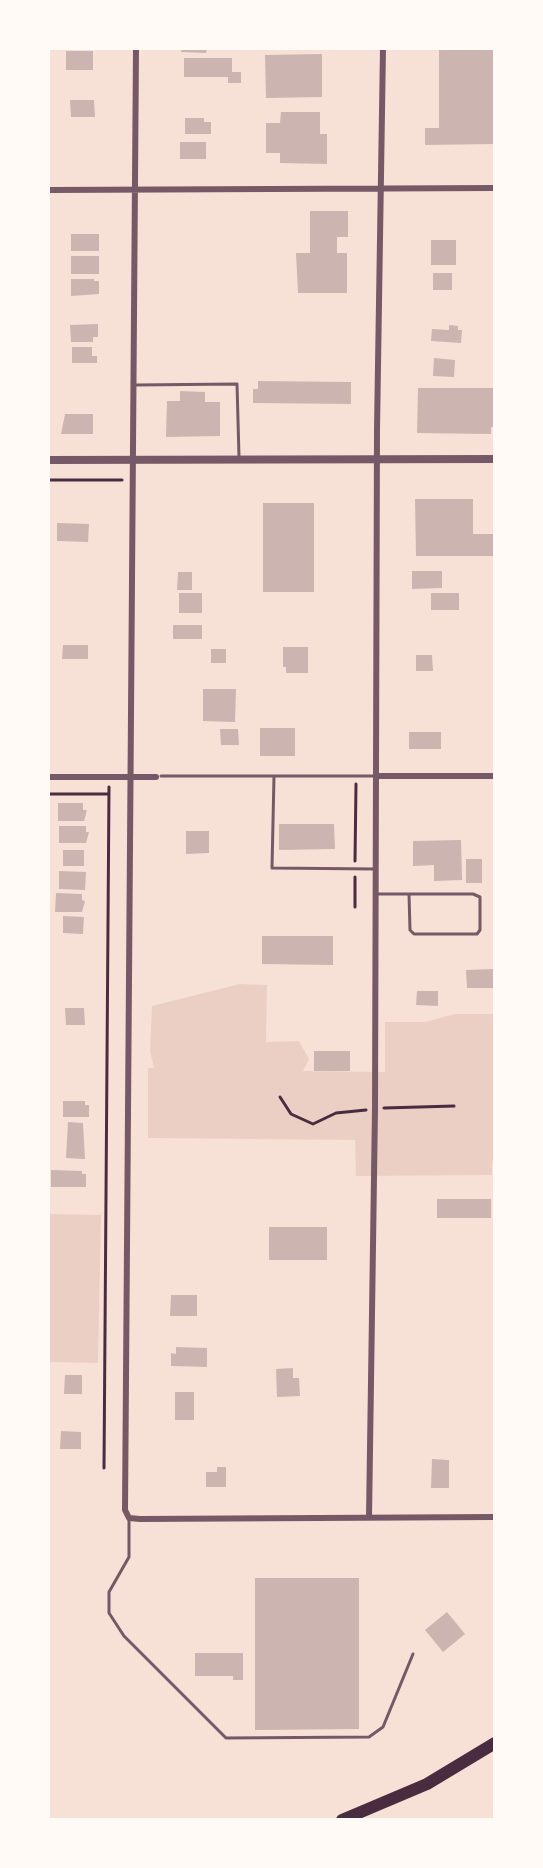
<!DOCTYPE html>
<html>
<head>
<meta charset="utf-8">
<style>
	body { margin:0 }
	#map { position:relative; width:543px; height:1868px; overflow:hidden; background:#f7e1d7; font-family:"Noto Sans",sans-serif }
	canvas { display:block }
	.frame { position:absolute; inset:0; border:50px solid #fffaf5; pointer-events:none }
</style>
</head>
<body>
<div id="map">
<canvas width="543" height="1868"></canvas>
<div class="frame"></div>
</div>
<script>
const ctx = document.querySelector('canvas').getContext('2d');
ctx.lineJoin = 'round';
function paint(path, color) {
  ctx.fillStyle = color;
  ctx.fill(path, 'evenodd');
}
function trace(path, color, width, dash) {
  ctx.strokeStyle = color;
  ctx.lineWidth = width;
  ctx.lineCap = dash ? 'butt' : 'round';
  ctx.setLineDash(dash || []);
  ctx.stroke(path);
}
const green = new Path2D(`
	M240,984L267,985L266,1042L299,1041L309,1059L303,1071L385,1072V1022H425L455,1014H495V1160L492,1161V1175L356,1176L355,1140L148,1138V1068H154L150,1051L152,1006Z
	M48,1214L101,1215L98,1363L48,1362Z`);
const building = new Path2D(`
	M182,48H207L206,53L181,52Z
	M439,48H495V144L425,145V128H439Z
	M66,51H93V70H66Z
	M322,54V97L266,98L265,55Z
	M184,58H232V72H241V83H228V77H184Z
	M70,100H94L95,117H71Z
	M281,112H320V134H327V164L280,163V153H266V123H280Z
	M185,118H204V122H211V134H185Z
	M180,142H206V159H180Z
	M310,211H348V237H337V253H347V293H298L296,253H310Z
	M71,234H99V251H71Z
	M431,240H456V265H431Z
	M71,256H99V274H71Z
	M433,273H452V290H433Z
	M71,279H94V281H99V294L71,296Z
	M98,324V337H93V342H71L70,325Z
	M449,325L458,326V330H462L461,343L431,341L432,329L449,330Z
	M72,347H92V356H97V363H72Z
	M434,358L455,360L454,377L433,376Z
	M258,381L351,382V404L253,403V389H258Z
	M418,388H495V427H491V434L417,433Z
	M180,391L205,392V402H220V436L166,437L167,401H180Z
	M65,414H93V434H61Z
	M415,499H473V534H495V556H416Z
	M263,503H314V592H263Z
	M57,523L89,524L88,542L57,541Z
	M412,571H442V588L412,589Z
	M178,572H192V590H177Z
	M179,593H202V613H179Z
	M431,593H459V610H431Z
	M173,625H202V639H173Z
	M63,645H88V659H62Z
	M283,647H308V673H286V667H283Z
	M211,649H226V663H211Z
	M416,655H432L433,671H416Z
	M203,689H236L235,722L203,721Z
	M260,728H295V756H260Z
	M220,729H238L239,745H221Z
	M409,732H441V749H409Z
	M58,803H83V810H87L84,821H58Z
	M279,824H334L335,849L279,850Z
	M59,826H86V832H89L86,843H59Z
	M186,831H209V853L186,854Z
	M461,840L462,880L434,881V865L413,866V841Z
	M63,850H84V866H63Z
	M466,859H482V883H466Z
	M59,871L86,872L85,890L59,889Z
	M56,893L82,894V900L85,901L82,912H55Z
	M63,916L84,917L83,934L63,933Z
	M262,936H333V965L262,964Z
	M494,969V988H467L466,970Z
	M417,991H438V1006L416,1005Z
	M65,1008H84L85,1025H66Z
	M314,1051H350V1071H314Z
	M63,1101H85V1105H89V1117H63Z
	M68,1122L83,1123L85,1159L66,1158Z
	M51,1170L82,1171V1174H86V1187H51Z
	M437,1199H491V1218H437Z
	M269,1227H327V1260H269Z
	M171,1295H197V1316H170Z
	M176,1347L207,1348V1367L171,1366V1353L176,1354Z
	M293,1368V1378H299L300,1396L277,1397L276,1369Z
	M65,1375H82V1394H64Z
	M175,1392H194V1420H175Z
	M61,1431L81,1432V1449H60Z
	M432,1459L449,1460V1488H431Z
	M217,1467H226V1487H206V1472H217Z
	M255,1578H359V1729L255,1730Z
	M447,1612L465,1634L443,1652L425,1630Z
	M195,1653H243V1680H233V1676H195Z`);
const path = new Path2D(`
	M48,480H122
	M48,794H109
	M355,861L356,784
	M355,907V877
	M280,1097L291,1114L313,1124L336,1113L366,1110
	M384,1108L454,1106
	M104,1468L109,787`);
const service = new Path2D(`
	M135,385L237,384L239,457
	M161,776H375
	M274,776L272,868L375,869
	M377,894H473L480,897V930L477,934H414L410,930L409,894
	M129,1519V1557L109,1592V1613L124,1636L226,1738L369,1737L383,1727L413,1654`);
const minor = new Path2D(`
	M136,48L125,1510L129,1518L140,1519L495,1517
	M48,190L495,188
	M376,776H495
	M48,777H156
	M369,1517L375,1109L377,429L383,48`);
const tertiary = new Path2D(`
	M48,460L495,459`);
const motorway = new Path2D(`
	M342,1820L427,1784L495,1743`);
paint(green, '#ebcfc5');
paint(building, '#ccb4b1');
trace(path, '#4a2c40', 3);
trace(service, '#755966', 3);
trace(minor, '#755966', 6);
trace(tertiary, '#755966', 8);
trace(motorway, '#4a2c40', 12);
</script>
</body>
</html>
